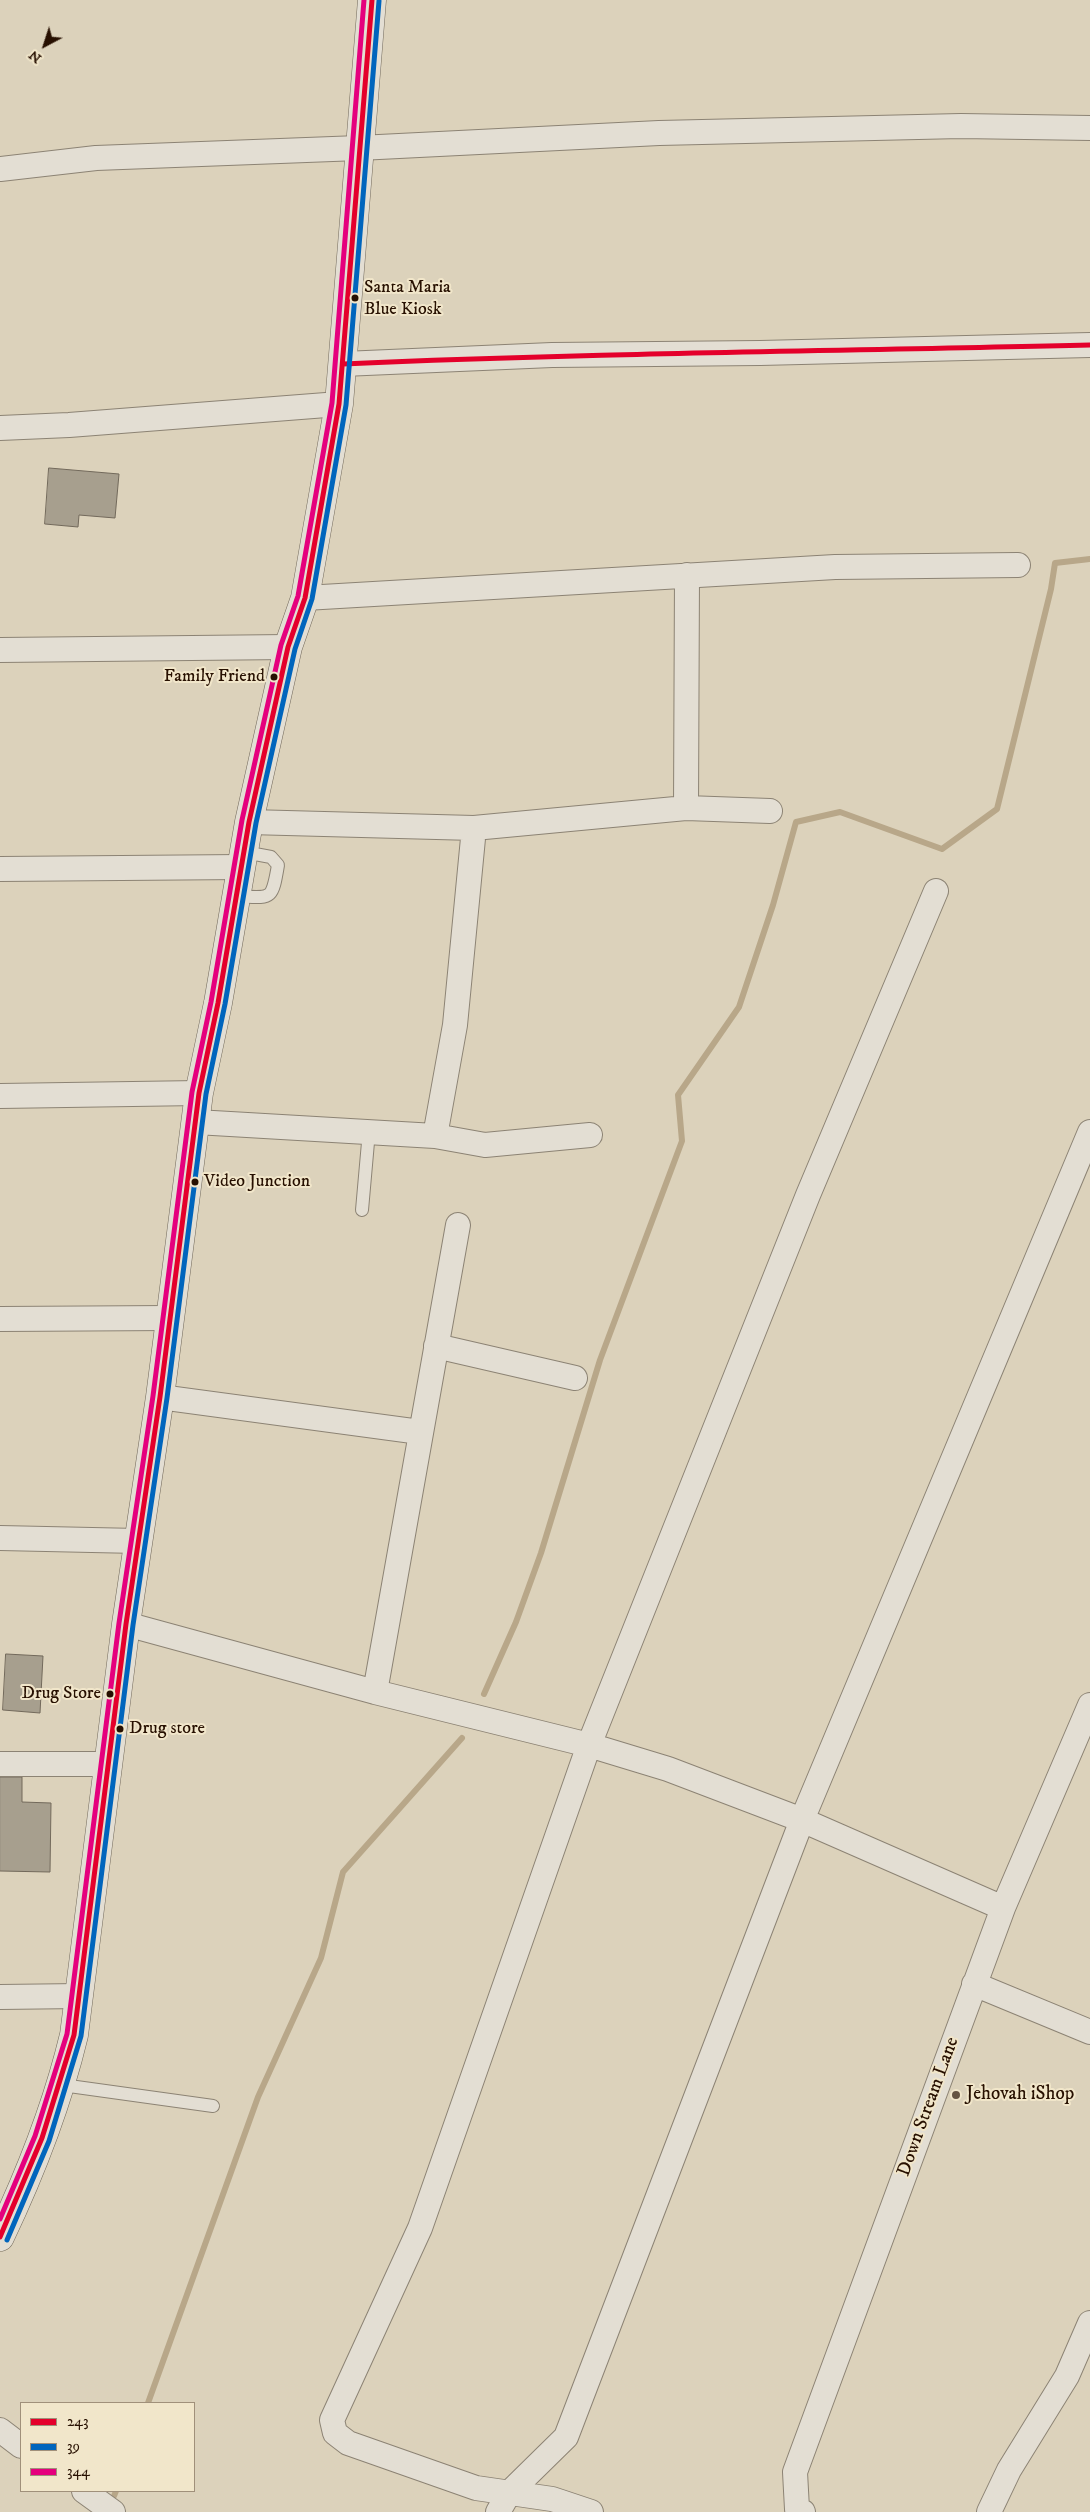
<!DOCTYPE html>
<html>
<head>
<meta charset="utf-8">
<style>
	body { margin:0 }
	#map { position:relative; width:1090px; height:2512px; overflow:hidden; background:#dcd2bb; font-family:"IM FELL DW Pica",serif }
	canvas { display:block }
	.legend { position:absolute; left:20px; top:2402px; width:175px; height:90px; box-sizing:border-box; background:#f1e6ca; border:1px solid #a0907a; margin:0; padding:6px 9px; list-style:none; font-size:15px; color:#271001 }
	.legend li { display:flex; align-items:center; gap:10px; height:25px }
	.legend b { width:25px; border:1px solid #a0907a }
	.north { position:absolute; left:20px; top:20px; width:50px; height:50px; -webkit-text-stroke:4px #f1e6ca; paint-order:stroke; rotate:220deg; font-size:14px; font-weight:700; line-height:20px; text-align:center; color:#271001 }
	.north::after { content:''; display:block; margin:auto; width:18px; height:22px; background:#271001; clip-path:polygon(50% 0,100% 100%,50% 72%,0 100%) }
</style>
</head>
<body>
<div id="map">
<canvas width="1090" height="2512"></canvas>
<ul class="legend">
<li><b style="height:6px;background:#e4002b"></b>243</li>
<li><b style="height:6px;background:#0065bd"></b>39</li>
<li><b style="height:6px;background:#e5007d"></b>344</li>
</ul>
<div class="north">N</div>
</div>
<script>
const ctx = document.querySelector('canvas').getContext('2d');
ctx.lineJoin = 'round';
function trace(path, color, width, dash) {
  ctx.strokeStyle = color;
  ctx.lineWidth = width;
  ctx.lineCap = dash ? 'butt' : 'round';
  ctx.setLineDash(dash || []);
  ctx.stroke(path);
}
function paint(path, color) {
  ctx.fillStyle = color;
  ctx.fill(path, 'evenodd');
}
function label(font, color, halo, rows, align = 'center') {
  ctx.font = font + ' "IM FELL DW Pica",serif';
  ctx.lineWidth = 4;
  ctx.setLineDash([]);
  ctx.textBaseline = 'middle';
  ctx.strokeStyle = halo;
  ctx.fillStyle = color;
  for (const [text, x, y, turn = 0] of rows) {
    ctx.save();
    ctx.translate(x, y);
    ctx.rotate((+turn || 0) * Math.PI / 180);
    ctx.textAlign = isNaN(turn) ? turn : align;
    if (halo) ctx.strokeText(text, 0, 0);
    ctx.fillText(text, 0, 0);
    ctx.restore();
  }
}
const stream = new Path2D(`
	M484,1694L516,1622L541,1553L600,1360L682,1141L678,1095L739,1007L773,905L796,822L840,812L942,849L997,809L1051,589L1055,563L1090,559
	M148,2403L258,2097L321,1958L343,1872L462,1738
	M114,2496L116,2491`);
const building = new Path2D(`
	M49,468L119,474L115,518L79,515L78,527L45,524Z
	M6,1654L43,1656L40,1713L3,1710Z
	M0,1777H22V1802L51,1803L50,1872L0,1871Z`);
const lane = new Path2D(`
	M237,896C272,898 272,901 278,865L271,857L244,852
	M362,1210L369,1131
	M62,2085L213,2106`);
const street = new Path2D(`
	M0,169L96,158L359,148L659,133L961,126L1090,128
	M343,364L552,355L760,353L1090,345
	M0,428L69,425L339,404
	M305,598L835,567L1018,565
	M0,650L288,647
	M686,808L687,575
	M249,822L474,828L686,808L770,811
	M0,869L242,867
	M0,1096L199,1093
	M196,1122L435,1136L485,1145L590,1135
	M435,1136L455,1025L474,828
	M0,1319L170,1318
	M436,1346L575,1378
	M160,1397L420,1432
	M0,1538L138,1541
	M126,1624L375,1692L589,1745L668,1769L802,1820L1003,1908
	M375,1692L458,1225
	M0,1764H109
	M974,1984L1090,2032
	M0,1997L80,1996
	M0,2430L21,2446
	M84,2491L113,2512
	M498,2512L509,2493L566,2437L802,1820L1090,1132
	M591,2512L552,2499L476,2488L348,2443L335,2433L332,2420L420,2228L589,1745L808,1195L936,891
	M803,2512L797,2509L795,2472L1003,1908L1090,1705
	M989,2512L1009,2470L1067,2376L1090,2323`);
const secondary = new Path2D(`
	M0,2237C31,2172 57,2106 74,2035L126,1624L160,1397L199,1093L218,1003L249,822L288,647L305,598L339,404L372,0`);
const bus1 = new Path2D(`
	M343,364C592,353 841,351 1090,345
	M0,2237L42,2138L74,2035L126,1624L160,1397L199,1093L218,1003L249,822L288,647L305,598L339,404L372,0`);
const bus2 = new Path2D(`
	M7,2240L49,2141L81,2036L133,1625L167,1398L206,1094L225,1004L256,823L295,649L312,599L346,405L379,1`);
const bus3 = new Path2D(`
	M0,2219L35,2136L67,2034L119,1623L153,1396L192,1092L211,1002L242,820L281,645L298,596L332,403L364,0`);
const markers = [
	[355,298,4.5,"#271001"],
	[274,677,4.5,"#271001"],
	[195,1182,4.5,"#271001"],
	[110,1694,4.5,"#271001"],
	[120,1729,4.5,"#271001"],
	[956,2095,5,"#665442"]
];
const busNames = [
	["Santa Maria",364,288],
	["Blue Kiosk",364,310],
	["Family Friend",265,677,"right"],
	["Video Junction",204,1182],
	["Drug Store",101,1694,"right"],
	["Drug store",129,1729]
];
const poiNames = [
	["Jehovah iShop",966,2095]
];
const streetNames = [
	["Down Stream Lane",929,2107,-70]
];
trace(stream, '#b8a789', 6);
paint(building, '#a79f8e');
trace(building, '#72695b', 1);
trace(lane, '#8c8374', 14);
trace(street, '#8c8374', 26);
trace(secondary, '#72695b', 29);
trace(lane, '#e3ded3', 12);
trace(street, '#e3ded3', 24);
trace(secondary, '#e3ded3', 28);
trace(bus1, '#e4002b', 5);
trace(bus2, '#0065bd', 5);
trace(bus3, '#e5007d', 5);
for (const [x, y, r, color] of markers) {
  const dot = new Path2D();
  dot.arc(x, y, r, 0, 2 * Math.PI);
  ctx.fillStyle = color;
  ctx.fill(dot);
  trace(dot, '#f1e6ca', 2);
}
label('18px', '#271001', '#f1e6ca', busNames, 'left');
label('19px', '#271001', '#f1e6ca', poiNames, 'left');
label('19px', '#271001', '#f1e6ca', streetNames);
</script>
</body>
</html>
